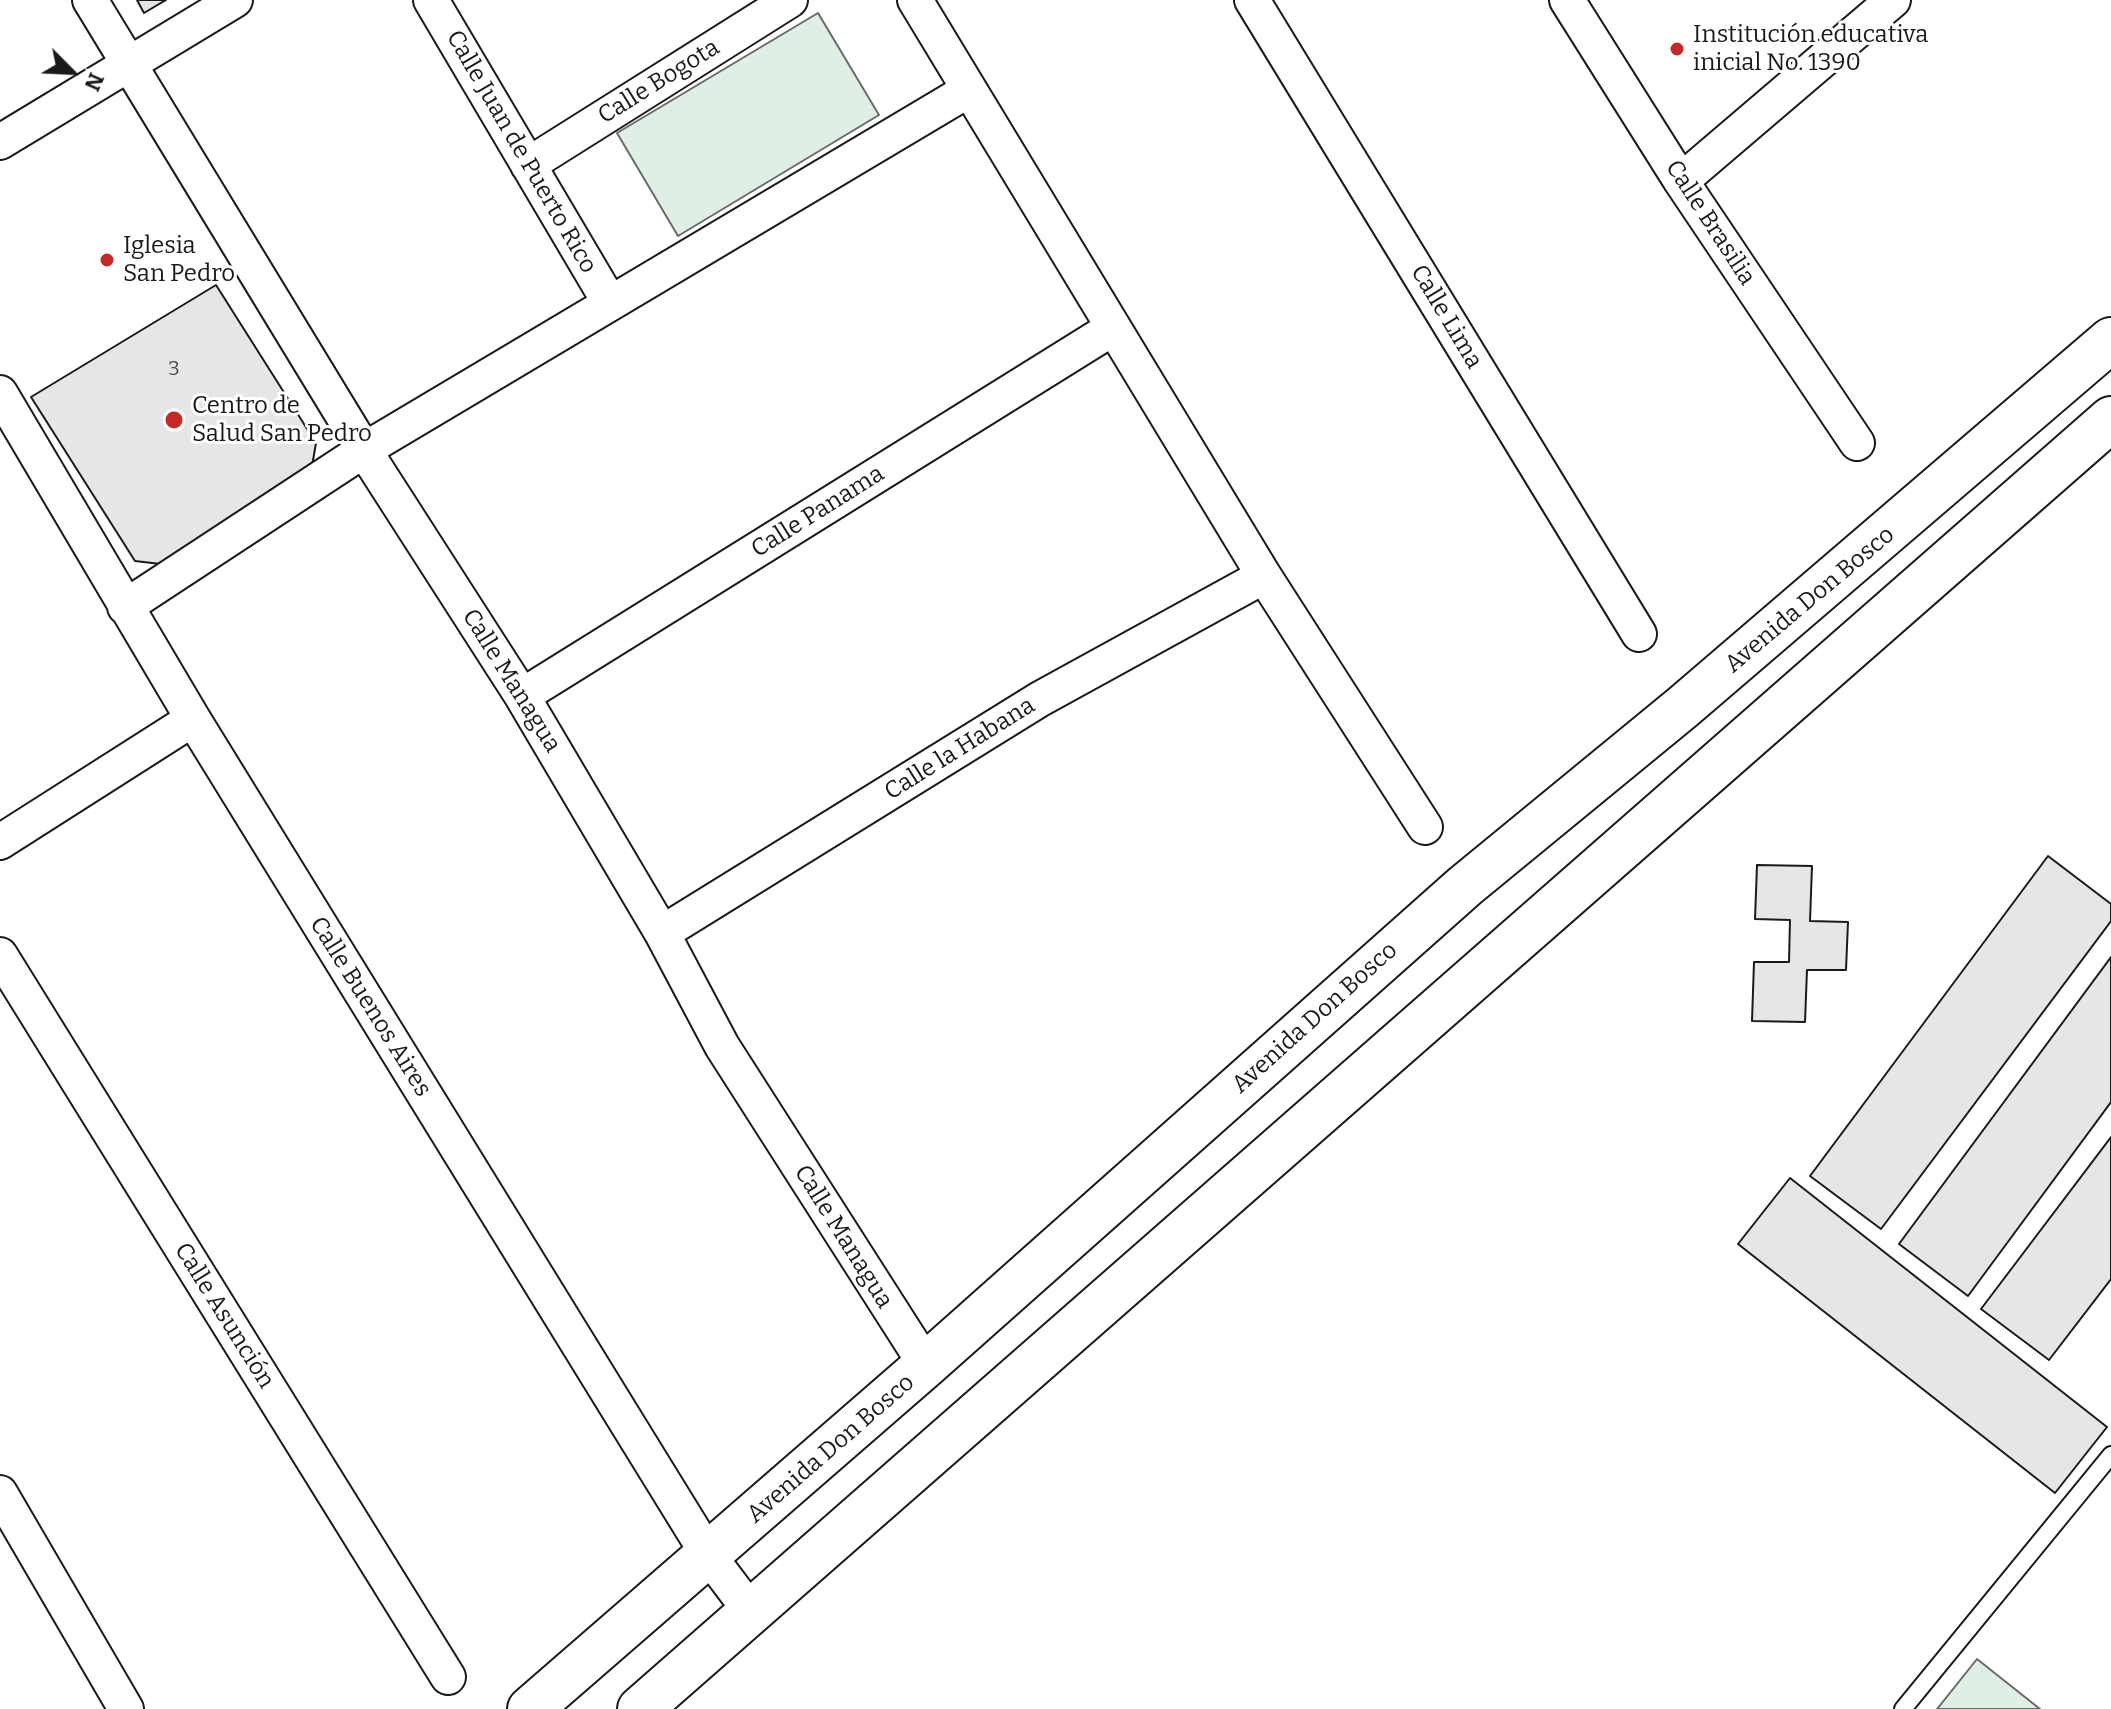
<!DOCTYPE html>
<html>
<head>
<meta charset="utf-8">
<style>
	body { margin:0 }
	#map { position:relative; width:2111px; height:1709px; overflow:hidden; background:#fff; font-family:Bitter,serif }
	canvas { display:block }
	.north { position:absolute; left:32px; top:32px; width:80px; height:80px; -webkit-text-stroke:6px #fff; paint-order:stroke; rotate:114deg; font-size:22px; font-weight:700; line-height:32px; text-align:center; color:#1a1a1a }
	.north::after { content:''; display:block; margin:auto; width:28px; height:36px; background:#1a1a1a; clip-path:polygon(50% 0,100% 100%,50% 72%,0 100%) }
</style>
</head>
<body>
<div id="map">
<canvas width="2111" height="1709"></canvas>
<div class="north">N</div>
</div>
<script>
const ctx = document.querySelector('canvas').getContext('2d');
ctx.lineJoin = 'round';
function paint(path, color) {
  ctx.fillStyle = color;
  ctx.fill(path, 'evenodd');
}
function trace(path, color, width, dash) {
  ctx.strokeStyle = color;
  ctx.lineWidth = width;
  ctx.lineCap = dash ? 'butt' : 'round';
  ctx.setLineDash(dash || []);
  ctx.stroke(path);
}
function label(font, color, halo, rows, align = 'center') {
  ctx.font = font + ' Bitter,serif';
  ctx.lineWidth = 6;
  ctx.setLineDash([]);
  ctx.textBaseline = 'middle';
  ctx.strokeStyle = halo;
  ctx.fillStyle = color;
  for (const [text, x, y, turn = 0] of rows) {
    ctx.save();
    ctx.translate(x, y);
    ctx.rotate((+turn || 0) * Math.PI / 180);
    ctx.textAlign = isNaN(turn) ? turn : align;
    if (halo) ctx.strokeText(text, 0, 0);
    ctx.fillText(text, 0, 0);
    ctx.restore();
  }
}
const green = new Path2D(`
	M818,13L879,115L678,236L617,133Z
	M1977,1659L2040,1709H1937Z`);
const building = new Path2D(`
	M137,0H166L144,13Z
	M216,285L316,443L311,472L169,565L135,561L31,397Z
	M2048,856L2111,904V921L1881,1229L1810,1176Z
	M1757,865L1812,866L1810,921L1848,922L1846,970H1807L1805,1022L1752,1021L1754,962H1789L1790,920L1755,919Z
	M2111,957V1102L1968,1296L1899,1244Z
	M2111,1137V1279L2049,1360L1981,1309Z
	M1790,1178L2107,1427L2055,1493L1738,1244Z`);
const lane = new Path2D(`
	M1903,1709L2111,1455`);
const street = new Path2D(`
	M90,0L364,450L522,696L662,933L722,1046L926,1365
	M431,0L610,303
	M915,0L1264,576L1425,827
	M1252,0L1639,634
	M1567,0L1681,181L1857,443
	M0,142L235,0
	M528,165L790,0
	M1681,181L1893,0
	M0,393L193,719L664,1483L709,1556L752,1613
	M125,607L364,450L967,91
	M522,696L1113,328
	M0,842L193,719
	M662,933L1040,699L1264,576
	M0,955L448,1677
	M0,1493L126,1709`);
const primary = new Path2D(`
	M530,1709L926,1365L1465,886L1683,707L2111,340
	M640,1709L2111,419`);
const markers = [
	[1677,49,8,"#c62828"],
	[107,260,8,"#c62828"],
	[174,420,10,"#c62828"]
];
const numberNames = [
	["3",174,369]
];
const poiNames = [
	["Institución educativa",1693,35],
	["inicial No. 1390",1693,63],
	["Iglesia",123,246],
	["San Pedro",123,274],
	["Centro de",192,406],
	["Salud San Pedro",192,434]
];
const streetNames = [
	["Calle Bogota",659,82,-32],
	["Calle Juan de Puerto Rico",521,152,60],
	["Calle Brasilia",1710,223,57],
	["Calle Lima",1446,317,59],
	["Calle Panama",818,512,-32],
	["Avenida Don Bosco",1810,600,-40],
	["Calle Managua",511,681,58],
	["Calle la Habana",960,749,-32],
	["Calle Buenos Aires",370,1007,58],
	["Avenida Don Bosco",1315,1018,-42],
	["Calle Managua",843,1237,58],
	["Calle Asunción",224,1316,58],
	["Avenida Don Bosco",831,1449,-41]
];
paint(green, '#e0efe3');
trace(green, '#6a6a6a', 2);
paint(building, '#e6e6e6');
trace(building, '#1a1a1a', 2);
trace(lane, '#1a1a1a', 20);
trace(street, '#1a1a1a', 38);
trace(primary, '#1a1a1a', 48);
trace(lane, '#fff', 16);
trace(street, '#fff', 34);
trace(primary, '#fff', 44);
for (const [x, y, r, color] of markers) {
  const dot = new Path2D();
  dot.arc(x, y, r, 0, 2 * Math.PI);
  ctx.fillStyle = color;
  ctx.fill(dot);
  trace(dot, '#fff', 3);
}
label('20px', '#4d4d4d', null, numberNames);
label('24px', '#1a1a1a', '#fff', poiNames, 'left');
label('24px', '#1a1a1a', '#fff', streetNames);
</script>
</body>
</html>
